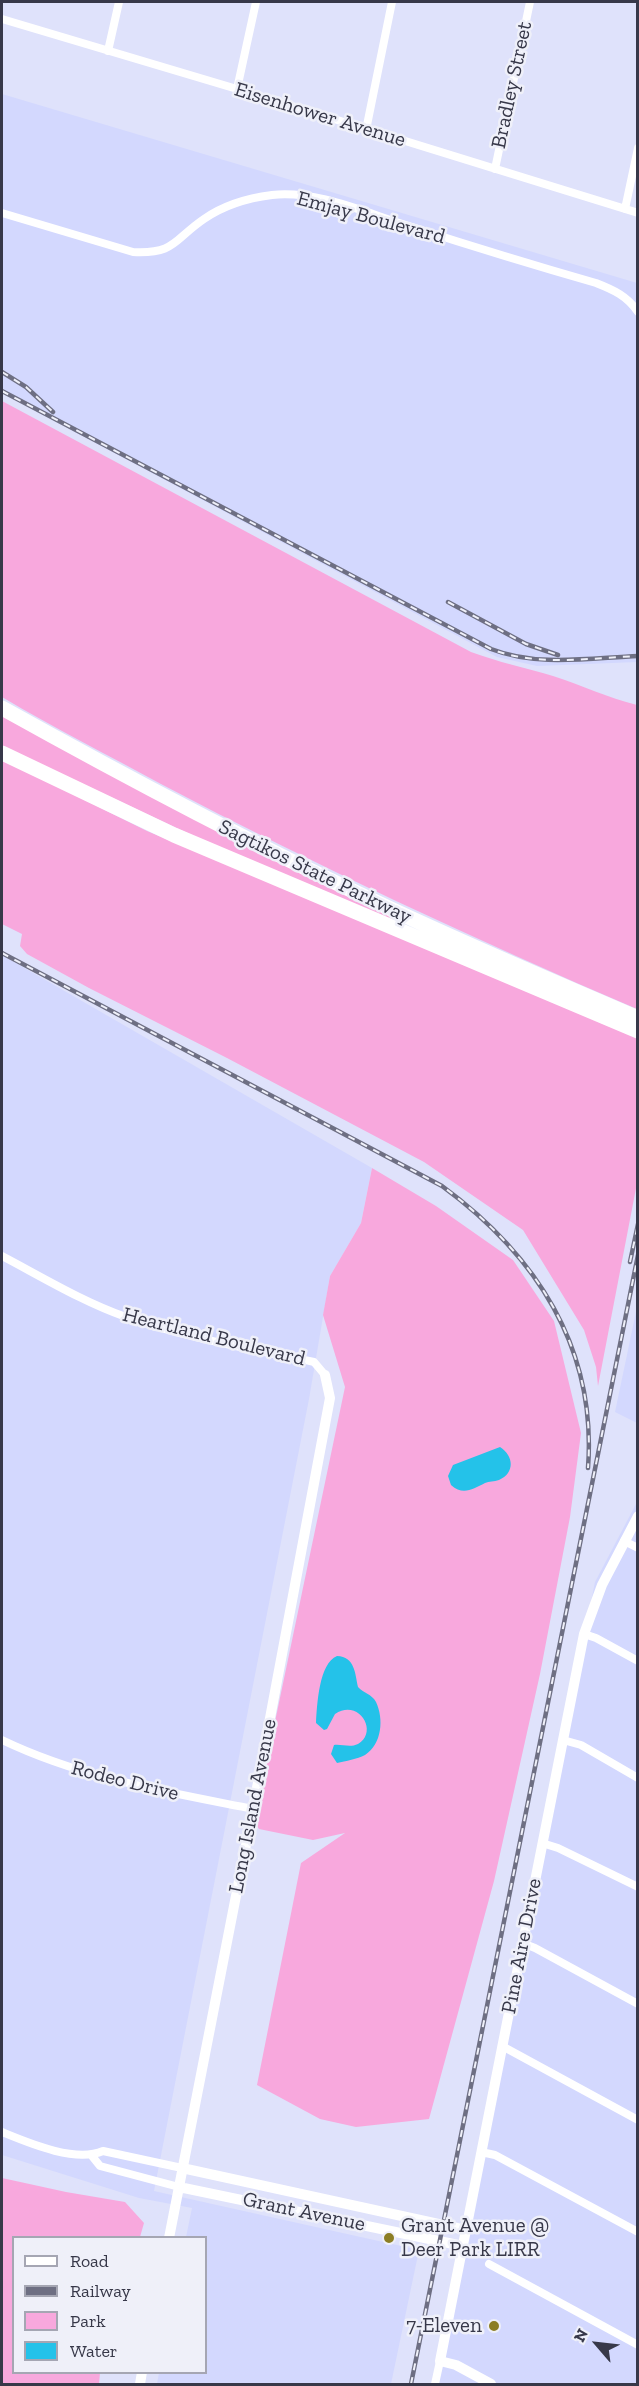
<!DOCTYPE html>
<html>
<head>
<meta charset="utf-8">
<style>
	body { margin:0 }
	#map { position:relative; width:639px; height:2386px; overflow:hidden; background:#dfe2fb; font-family:"Zilla Slab",serif }
	canvas { display:block }
	.frame { position:absolute; inset:0; border:3px solid #373849; pointer-events:none }
	.legend { position:absolute; left:12px; top:2236px; width:195px; height:138px; box-sizing:border-box; background:#eff0f9; border:2px solid #a5a6b3; margin:0; padding:8px 10px; list-style:none; font-size:18px; color:#373849 }
	.legend li { display:flex; align-items:center; gap:12px; height:30px }
	.legend b { width:30px; border:2px solid #a5a6b3 }
	.north { position:absolute; left:567px; top:2314px; width:60px; height:60px; -webkit-text-stroke:4px #eff0f9; paint-order:stroke; rotate:298deg; font-size:16px; font-weight:700; line-height:24px; text-align:center; color:#373849 }
	.north::after { content:''; display:block; margin:auto; width:21px; height:27px; background:#373849; clip-path:polygon(50% 0,100% 100%,50% 72%,0 100%) }
</style>
</head>
<body>
<div id="map">
<canvas width="639" height="2386"></canvas>
<div class="frame"></div>
<ul class="legend">
<li><b style="height:8px;background:#fff"></b>Road</li>
<li><b style="height:8px;background:#6e6f83"></b>Railway</li>
<li><b style="height:16px;background:#f8a8dd"></b>Park</li>
<li><b style="height:16px;background:#24c2e9"></b>Water</li>
</ul>
<div class="north">N</div>
</div>
<script>
const ctx = document.querySelector('canvas').getContext('2d');
ctx.lineJoin = 'round';
function paint(path, color) {
  ctx.fillStyle = color;
  ctx.fill(path, 'evenodd');
}
function trace(path, color, width, dash) {
  ctx.strokeStyle = color;
  ctx.lineWidth = width;
  ctx.lineCap = dash ? 'butt' : 'round';
  ctx.setLineDash(dash || []);
  ctx.stroke(path);
}
function label(font, color, halo, rows, align = 'center') {
  ctx.font = font + ' "Zilla Slab",serif';
  ctx.lineWidth = 5;
  ctx.setLineDash([]);
  ctx.textBaseline = 'middle';
  ctx.strokeStyle = halo;
  ctx.fillStyle = color;
  for (const [text, x, y, turn = 0] of rows) {
    ctx.save();
    ctx.translate(x, y);
    ctx.rotate((+turn || 0) * Math.PI / 180);
    ctx.textAlign = isNaN(turn) ? turn : align;
    if (halo) ctx.strokeText(text, 0, 0);
    ctx.fillText(text, 0, 0);
    ctx.restore();
  }
}
const built = new Path2D(`
	M2,94L637,283V662L537,666L497,657L2,393Z
	M2,955L372,1168L361,1223L330,1276L309,1399L154,2191L419,2250L391,2384H157L159,2373L206,2372V2238L186,2237L192,2208L139,2198L2,2155Z
	M637,1307V1423L615,1412Z
	M637,1502V2384H435L595,1582Z`);
const green = new Path2D(`
	M2,401L471,652C498,662 526,668 553,676C581,685 608,698 637,705V1009C476,940 317,866 161,784C108,755 54,728 2,697Z
	M2,715L394,918L391,923L264,869L2,746Z
	M2,759L147,831L637,1037V1183L598,1386L596,1367L584,1330L523,1230L424,1162L227,1058L89,988L27,954L20,946L22,934L2,924Z
	M372,1168L436,1206L513,1260L554,1321L581,1433L570,1517L540,1674L494,1881L429,2119L356,2127L320,2119L257,2085L301,1863L345,1833L313,1840L259,1829L254,1822L345,1387L323,1315L330,1276L361,1223Z
	M2,2178L66,2192L125,2202L144,2223L140,2237L14,2238V2372L100,2373L99,2384H2Z`);
const water = new Path2D(`
	M500,1447C514,1456 515,1473 499,1480C494,1482 489,1481 485,1483C473,1489 463,1496 451,1485L448,1476L453,1465Z
	M337,1656C355,1657 355,1673 358,1687C363,1693 372,1694 376,1702C384,1719 382,1744 365,1755C357,1759 346,1761 337,1763L331,1754L334,1745C342,1744 350,1748 358,1744C379,1732 359,1698 335,1714L327,1729L324,1730L316,1723C317,1705 319,1663 337,1656Z`);
const street = new Path2D(`
	M2,19L237,89L638,213
	M108,51L119,2
	M237,89L256,2
	M366,130L392,2
	M495,169L530,2
	M625,209L638,148
	M2,213L133,252C176,254 173,240 204,219C224,205 248,198 272,195C317,190 366,213 409,226C471,246 533,265 596,283C614,290 627,296 638,312
	M2,1256C42,1277 83,1302 126,1317C187,1338 251,1349 314,1362L325,1375
	M624,1541L638,1548
	M584,1634L596,1638L638,1661
	M2,1740C81,1778 167,1792 253,1809
	M563,1740L581,1745L638,1778
	M542,1843L558,1848L638,1887
	M522,1943L535,1948L638,2004
	M502,2046L638,2120
	M2,2132C29,2143 75,2163 103,2151L182,2168
	M481,2152L495,2155L638,2232
	M92,2156L100,2166L179,2187
	M489,2264L638,2345
	M435,2384L440,2361`);
const secondary = new Path2D(`
	M182,2168L466,2230
	M179,2187L463,2246
	M169,2238L253,1809L330,1398L325,1375
	M140,2384L142,2372
	M491,2384L456,2365L440,2361L584,1634L602,1585L638,1516`);
const highway = new Path2D(`
	M2,708C124,776 249,842 376,902C462,943 550,980 638,1018
	M2,753L174,835L638,1031`);
const rail = new Path2D(`
	M2,372L26,387L53,412
	M2,391L491,649C537,667 589,658 638,656
	M448,602L526,644L558,655
	M2,953L442,1186C536,1255 597,1348 588,1468
	M630,1262L638,1224
	M411,2384L638,1255`);
const markers = [
	[389,2238,6,"#8c7e24"],
	[494,2326,6,"#8c7e24"]
];
const streetNames = [
	["Bradley Street",512,85,-78],
	["Eisenhower Avenue",320,115,17],
	["Emjay Boulevard",371,218,15],
	["Sagtikos State Parkway",315,872,26],
	["Heartland Boulevard",214,1337,14],
	["Rodeo Drive",125,1781,14],
	["Long Island Avenue",253,1806,-79],
	["Pine Aire Drive",522,1946,-79],
	["Grant Avenue",304,2212,12]
];
const poiNames = [
	["Grant Avenue @",401,2226],
	["Deer Park LIRR",401,2250],
	["7-Eleven",482,2326,"right"]
];
paint(built, '#d3d8fe');
paint(green, '#f8a8dd');
paint(water, '#24c2e9');
trace(street, '#fff', 8);
trace(secondary, '#fff', 10);
trace(highway, '#fff', 15);
trace(rail, '#6e6f83', 4.5);
trace(rail, '#eff0f9', 2, [7]);
for (const [x, y, r, color] of markers) {
  const dot = new Path2D();
  dot.arc(x, y, r, 0, 2 * Math.PI);
  ctx.fillStyle = color;
  ctx.fill(dot);
  trace(dot, '#eff0f9', 2);
}
label('21px', '#373849', '#eff0f9', streetNames);
label('21px', '#373849', '#eff0f9', poiNames, 'left');
</script>
</body>
</html>
